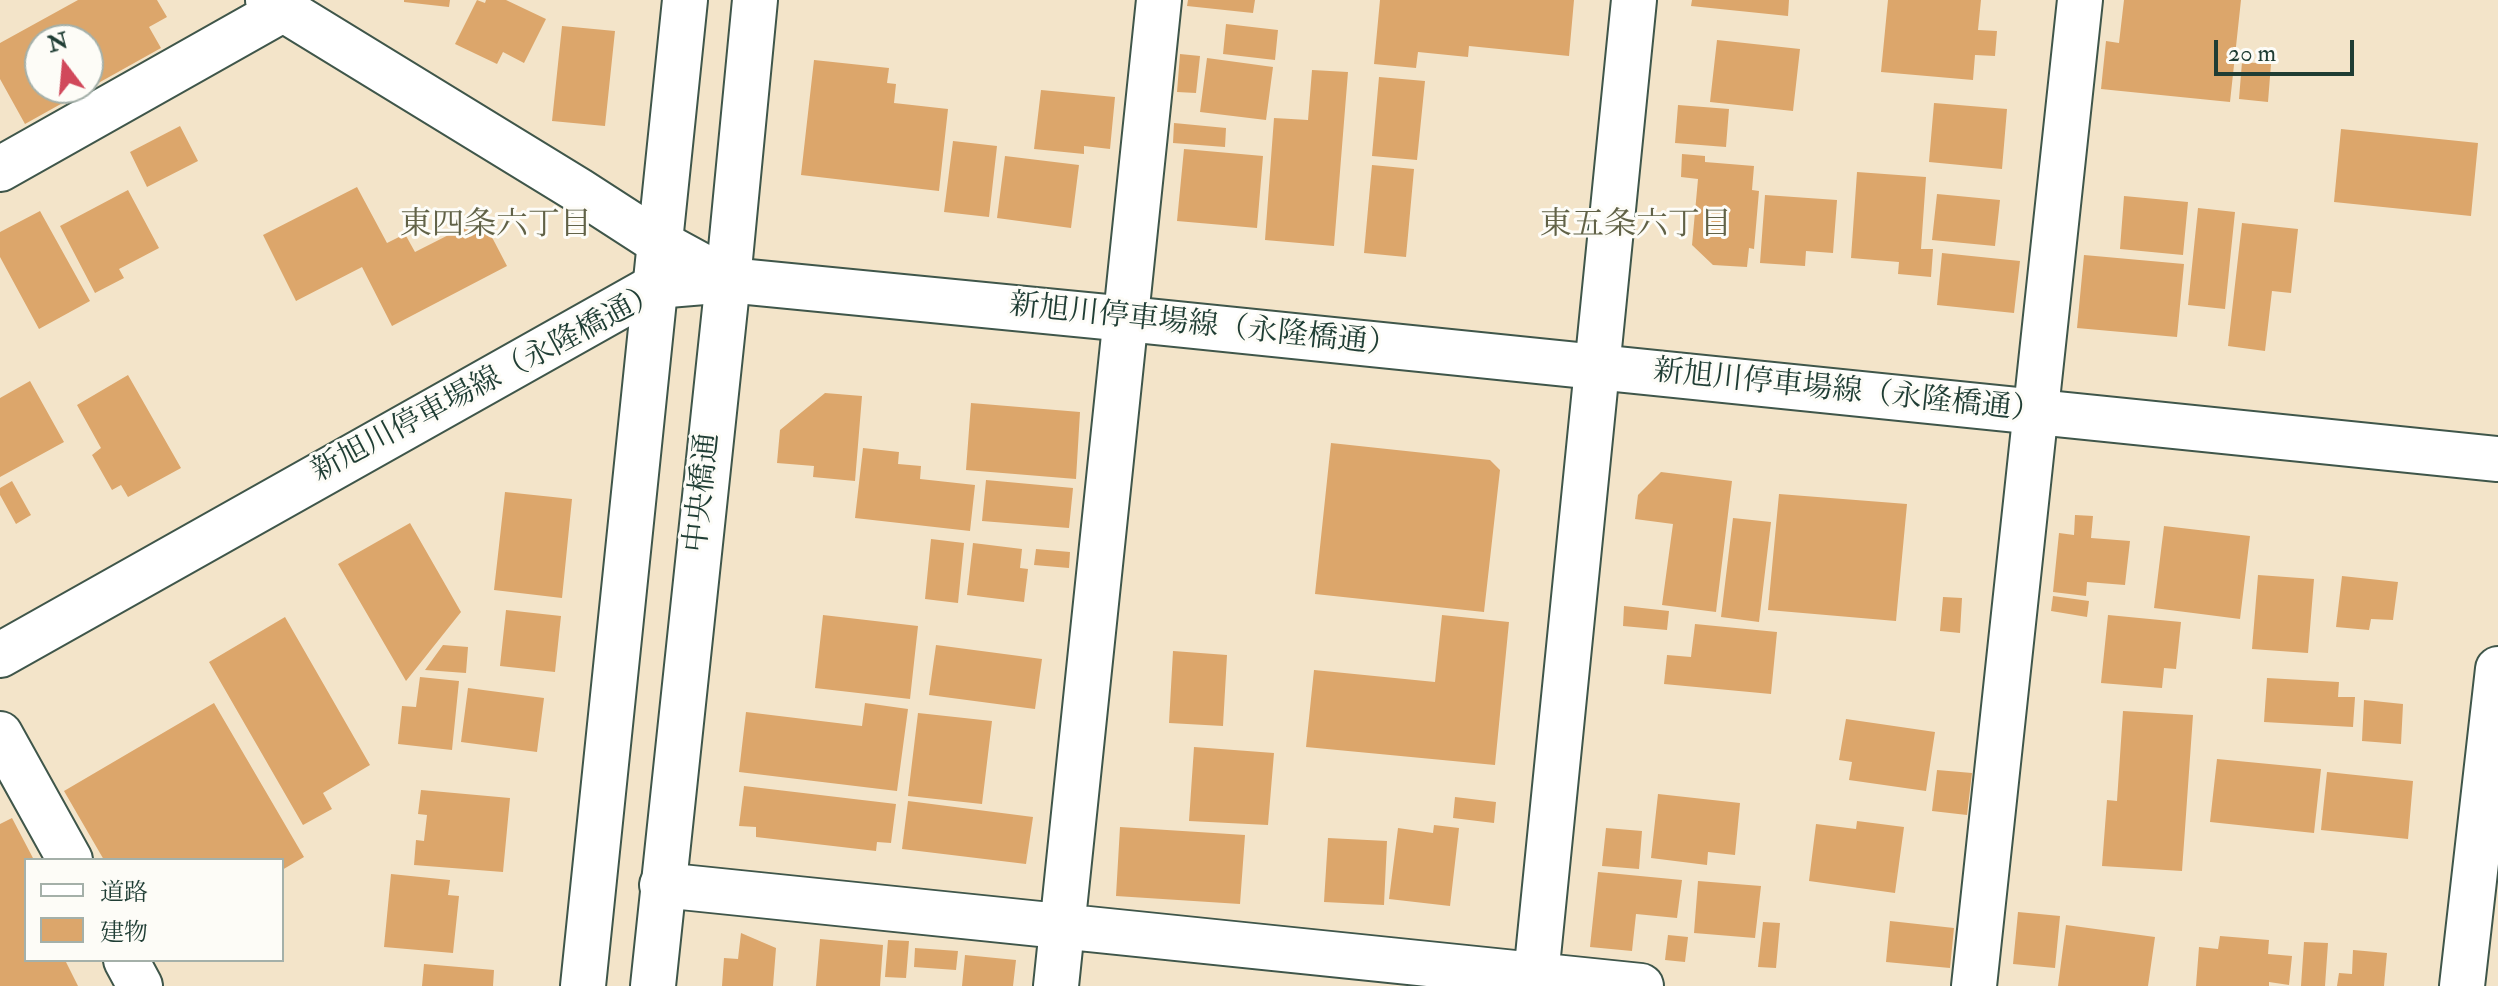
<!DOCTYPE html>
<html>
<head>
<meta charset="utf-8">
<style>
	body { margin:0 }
	#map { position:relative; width:2498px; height:986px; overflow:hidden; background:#f3e4c9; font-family:"IM FELL Double Pica","Noto Serif JP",serif }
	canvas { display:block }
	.legend { position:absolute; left:24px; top:858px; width:260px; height:104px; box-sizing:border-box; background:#fdfcf7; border:2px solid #a4b0a9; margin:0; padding:10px 14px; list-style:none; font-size:24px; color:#1f3d34 }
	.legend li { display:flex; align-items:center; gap:16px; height:40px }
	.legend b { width:40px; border:2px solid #a4b0a9 }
	.north { position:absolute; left:24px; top:24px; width:80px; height:80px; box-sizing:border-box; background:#fdfcf7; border:2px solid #a4b0a9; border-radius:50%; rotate:344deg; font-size:22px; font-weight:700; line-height:32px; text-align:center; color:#1f3d34 }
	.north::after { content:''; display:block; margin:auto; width:28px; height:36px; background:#d1495b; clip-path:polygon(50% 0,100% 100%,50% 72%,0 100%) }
	.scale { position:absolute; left:2214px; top:40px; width:140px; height:36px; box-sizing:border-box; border:4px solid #1f3d34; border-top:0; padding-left:10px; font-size:24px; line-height:28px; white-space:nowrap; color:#1f3d34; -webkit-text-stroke:6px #fdfcf7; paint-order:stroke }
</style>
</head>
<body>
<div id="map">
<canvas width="2498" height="986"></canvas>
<ul class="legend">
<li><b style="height:10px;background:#fff"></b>道路</li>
<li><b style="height:22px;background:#dca66b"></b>建物</li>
</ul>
<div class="north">N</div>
<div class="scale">20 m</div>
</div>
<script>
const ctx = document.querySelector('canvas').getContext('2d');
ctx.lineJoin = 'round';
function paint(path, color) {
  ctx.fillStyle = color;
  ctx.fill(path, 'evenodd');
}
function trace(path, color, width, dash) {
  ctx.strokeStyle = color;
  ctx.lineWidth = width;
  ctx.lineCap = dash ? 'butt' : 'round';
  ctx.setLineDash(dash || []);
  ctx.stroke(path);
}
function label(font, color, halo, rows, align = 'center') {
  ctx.font = font + ' "IM FELL Double Pica","Noto Serif JP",serif';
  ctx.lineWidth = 6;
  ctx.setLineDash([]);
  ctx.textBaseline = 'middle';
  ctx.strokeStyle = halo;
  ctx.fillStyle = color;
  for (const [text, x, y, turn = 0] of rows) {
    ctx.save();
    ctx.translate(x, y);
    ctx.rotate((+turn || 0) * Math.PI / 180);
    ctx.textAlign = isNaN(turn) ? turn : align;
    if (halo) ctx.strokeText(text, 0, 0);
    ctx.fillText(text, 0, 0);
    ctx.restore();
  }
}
const building = new Path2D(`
	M78,0H157L167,17L149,27L161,48L25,124L0,79V43ZM40,40H88V88H40Z
	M404,0H450L449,7L404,2Z
	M477,0L485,3L486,0H506L546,19L524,63L503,52L497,64L455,44Z
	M1188,0H1255L1253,13L1187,6Z
	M1380,0H1574L1569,56L1469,46L1468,57L1418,52L1416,68L1374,64Z
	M1692,0H1789L1788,16L1691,6Z
	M1888,0H1981L1978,30L1997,31L1995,56L1975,55L1973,80L1881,72Z
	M2124,0H2241L2230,102L2101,89L2106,41L2119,43Z
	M1226,24L1278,30L1275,60L1223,54Z
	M562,26L615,31L605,126L552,121Z
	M1717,40L1800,49L1793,111L1710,102Z
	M1180,54L1200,56L1196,93L1177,92Z
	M1207,58L1273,67L1266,120L1200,112Z
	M814,60L889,68L887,83L896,84L894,103L948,109L939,191L801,175Z
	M2242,62L2271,64L2268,102L2239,99Z
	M1312,70L1348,72L1334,246L1265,240L1274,118L1308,120Z
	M1379,77L1425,81L1417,160L1372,156Z
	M1041,90L1115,97L1110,149L1084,146V154L1034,149Z
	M1934,103L2007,109L2002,169L1929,162Z
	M1678,105L1729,109L1726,147L1675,143Z
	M1174,123L1226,128L1225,147L1173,143Z
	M180,126L198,161L147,187L130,152Z
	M2341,129L2478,143L2471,216L2334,202Z
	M953,141L997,146L989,217L944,212Z
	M1184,149L1263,156L1257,228L1177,221Z
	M1682,154L1705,156V162L1754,166L1752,190L1759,191L1754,249L1749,248L1747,267L1713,265L1692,245L1698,179L1681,177Z
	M1005,156L1079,165L1071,228L997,218Z
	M1372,165L1414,169L1406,257L1364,253Z
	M1857,172L1926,177L1921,249H1933L1931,277L1898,274L1899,262L1851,258Z
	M357,187L387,243L405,234L415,252L482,218L507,266L392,326L362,267L296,301L263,235Z
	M128,190L159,248L119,269L124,278L95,293L60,226Z
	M1937,194L2000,200L1995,246L1932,240Z
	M1765,195L1837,200L1833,253L1806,251L1805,266L1760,263Z
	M2124,196L2188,202L2183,255L2120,249Z
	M2198,208L2235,212L2225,309L2188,305Z
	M40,211L90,301L39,329L0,257V232Z
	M2242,223L2298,229L2291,293L2272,291L2265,351L2228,346Z
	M1942,253L2020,261L2014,313L1937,305Z
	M2084,255L2184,264L2177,337L2077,328Z
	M128,375L181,468L128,497L121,485L112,490L92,455L101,448L77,405Z
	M30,381L64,442L0,477V398Z
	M825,393L862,396L855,481L813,477L814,466L777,463L780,430Z
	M971,403L1080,412L1076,479L966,470Z
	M1331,443L1490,460L1500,470L1484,612L1315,594Z
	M863,448L899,452L898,464L921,466L920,479L975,485L970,531L855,518Z
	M1661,472L1732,481L1716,612L1662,605L1673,524L1635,519L1638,495Z
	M986,480L1073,488L1069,528L982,521Z
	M12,481L31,515L16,524L0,495V488Z
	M505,492L572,499L562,598L494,590Z
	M1779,494L1907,504L1896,621L1768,610Z
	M2075,515L2093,516L2091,538L2130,541L2125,585L2087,582L2086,596L2053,592L2059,533L2074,535Z
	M1733,518L1771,522L1759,622L1721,617Z
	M410,523L461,612L406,681L338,564Z
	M2164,526L2250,536L2240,619L2154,608Z
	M931,539L964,543L958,603L925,599Z
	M973,543L1022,549L1020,568L1028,569L1024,602L967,595Z
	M1036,549L1070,552L1069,568L1034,565Z
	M2258,575L2314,579L2308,653L2252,649Z
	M2342,576L2398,582L2393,620L2371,619L2369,630L2336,627Z
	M2053,596L2089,601L2087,617L2051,611Z
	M1943,597L1962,598L1960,633L1940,631Z
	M1624,606L1669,611L1667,630L1623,626Z
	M506,610L561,616L555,672L500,666Z
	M823,615L918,626L910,699L815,688Z
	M1442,615L1509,622L1495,765L1306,747L1314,670L1435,682Z
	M2108,615L2181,622L2176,669L2164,668L2162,688L2101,683Z
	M285,617L370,765L323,793L332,809L303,825L209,662Z
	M1695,624L1777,632L1771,694L1664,684L1667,655L1691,657Z
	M443,645L468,647L466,673L425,670Z
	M936,645L1042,659L1035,709L929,695Z
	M1173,651L1227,655L1223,726L1169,723Z
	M420,677L459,681L452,750L398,744L402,706L416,707Z
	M2267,678L2339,682L2338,697H2355L2353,727L2264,722Z
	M468,688L544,698L537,752L461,742Z
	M2364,700L2403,704L2401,744L2362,741Z
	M214,703L304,857L282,870V860H104L64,791Z
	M865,703L908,709L897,791L739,772L746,712L862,726Z
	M2123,711L2193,715L2182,871L2102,866L2107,800L2117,801Z
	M918,713L992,721L982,804L908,796Z
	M1846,719L1935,732L1926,791L1849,780L1852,762L1839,760Z
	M1194,747L1274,753L1268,825L1189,821Z
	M2217,759L2321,769L2314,833L2210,822Z
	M1937,770L1972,773L1967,815L1932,811Z
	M2327,772L2413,781L2408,839L2321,830Z
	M744,786L896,804L891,843L877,842L876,851L756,837V827L739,826Z
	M421,790L510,798L503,872L414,865L416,840L424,841L427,815L418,814Z
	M1658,794L1740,803L1735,855L1708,852L1707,865L1651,858Z
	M1455,797L1496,802L1494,823L1453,818Z
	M908,801L1033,817L1026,864L902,849Z
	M12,818L34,860H26V960H65L78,986H0V824Z
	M1857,821L1904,827L1895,893L1809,881L1816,824L1856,829Z
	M1434,825L1459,828L1450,906L1389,899L1398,828L1433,833Z
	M1120,827L1245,835L1240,904L1116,896Z
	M1606,828L1642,831L1639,869L1602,866Z
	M1328,838L1387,841L1384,905L1324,902Z
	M1598,872L1682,880L1677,918L1636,914L1632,951L1590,947Z
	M391,874L450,880L448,895L459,896L453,953L384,947Z
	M1698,881L1761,886L1755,938L1694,933Z
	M2018,912L2060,916L2055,968L2013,964Z
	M1890,921L1954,928L1950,968L1886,962Z
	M1763,922L1780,923L1776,968L1758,967Z
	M2066,925L2155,937L2148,986H2058Z
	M741,933L776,948L773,986H722L724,958L738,959Z
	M1668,935L1688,937L1685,962L1665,960Z
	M2220,936L2269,940L2268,954L2292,956L2289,985L2269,982V986H2196L2199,947L2218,949Z
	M820,939L883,945L880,986H816Z
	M888,940L909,941L906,978L885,977Z
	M2304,942L2328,943L2325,986H2301Z
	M915,948L958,951L956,970L914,967Z
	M2353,950L2387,953L2384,986H2337L2339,973L2352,974Z
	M965,955L1016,960L1013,986H962Z
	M424,964L494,970L493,986H422Z`);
const minor = new Path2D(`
	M268,0L578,190L660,243L728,280
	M0,169L282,10L283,0
	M0,734L70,860
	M662,885L1641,986
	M126,960L140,986
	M1056,986L1159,0
	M1535,986L1634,0
	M1974,986L2080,0`);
const tertiary = new Path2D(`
	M583,986L685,0
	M653,986L728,280L755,0
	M2462,986L2498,669`);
const secondary = new Path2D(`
	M0,655L656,286L728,280L1127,319L2498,459`);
const streetNames = [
	["新旭川停車場線（永隆橋通）",1203,327,6],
	["新旭川停車場線（永隆橋通）",487,384,-28],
	["新旭川停車場線（永隆橋通）",1847,393,6],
	["中央橋通",704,493,-84]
];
const neighbourhoodNames = [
	["東四条六丁目",496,227],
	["東五条六丁目",1636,227]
];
paint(building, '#dca66b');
trace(minor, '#3f564a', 48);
trace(tertiary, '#3f564a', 48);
trace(secondary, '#3f564a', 48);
trace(minor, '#fff', 44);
trace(tertiary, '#fff', 44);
trace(secondary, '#fff', 44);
label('30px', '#1f3d34', '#fdfcf7', streetNames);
label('32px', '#616247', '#fdfcf7', neighbourhoodNames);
</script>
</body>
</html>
